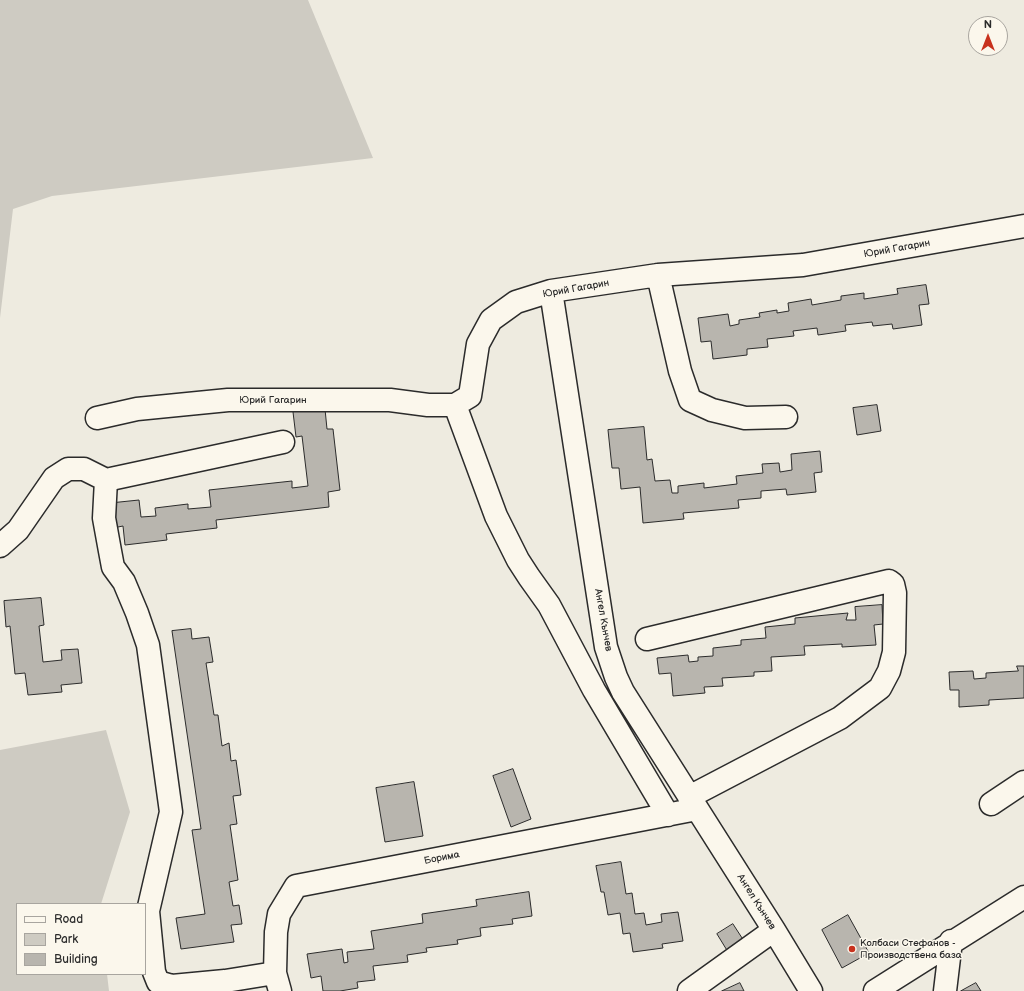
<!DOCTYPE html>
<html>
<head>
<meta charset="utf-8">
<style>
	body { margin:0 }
	#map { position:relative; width:1024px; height:991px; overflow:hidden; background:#eeebe0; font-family:"Balsamiq Sans",sans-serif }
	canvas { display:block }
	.legend { position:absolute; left:16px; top:903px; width:130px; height:72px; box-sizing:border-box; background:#fbf7ec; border:1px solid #a8a59f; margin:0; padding:5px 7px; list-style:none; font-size:12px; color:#2b2b2b }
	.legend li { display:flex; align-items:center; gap:8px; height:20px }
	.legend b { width:20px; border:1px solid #a8a59f }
	.north { position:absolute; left:968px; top:16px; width:40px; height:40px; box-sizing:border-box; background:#fbf7ec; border:1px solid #a8a59f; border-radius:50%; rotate:0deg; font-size:11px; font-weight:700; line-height:16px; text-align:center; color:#2b2b2b }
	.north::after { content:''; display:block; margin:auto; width:14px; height:18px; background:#c8321e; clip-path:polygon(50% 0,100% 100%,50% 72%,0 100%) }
</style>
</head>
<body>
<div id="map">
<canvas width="1024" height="991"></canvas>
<ul class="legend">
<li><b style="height:5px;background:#fbf7ec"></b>Road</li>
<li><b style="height:11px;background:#cecbc2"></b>Park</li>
<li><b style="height:11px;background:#b8b5ae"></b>Building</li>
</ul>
<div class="north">N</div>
</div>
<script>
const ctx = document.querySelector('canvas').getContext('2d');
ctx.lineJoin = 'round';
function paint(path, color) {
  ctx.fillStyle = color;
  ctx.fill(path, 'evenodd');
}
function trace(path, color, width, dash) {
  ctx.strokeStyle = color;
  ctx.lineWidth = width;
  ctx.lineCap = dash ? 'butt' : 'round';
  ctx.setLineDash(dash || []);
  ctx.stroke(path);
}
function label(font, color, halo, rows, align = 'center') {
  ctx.font = font + ' "Balsamiq Sans",sans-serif';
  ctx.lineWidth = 3;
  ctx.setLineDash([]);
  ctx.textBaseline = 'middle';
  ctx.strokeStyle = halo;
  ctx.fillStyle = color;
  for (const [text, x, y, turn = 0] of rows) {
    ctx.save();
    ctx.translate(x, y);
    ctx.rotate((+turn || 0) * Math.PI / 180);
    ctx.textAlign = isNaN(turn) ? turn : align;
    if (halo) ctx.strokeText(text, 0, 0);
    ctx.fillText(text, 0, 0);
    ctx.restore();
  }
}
const green = new Path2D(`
	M0,0H308L373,158L52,196L13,209L0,318Z
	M106,730L130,812L101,904H17V974H107L109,991H0V750Z`);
const building = new Path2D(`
	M926,285L929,304L919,305L922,325L893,329L892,324L873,326L872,322L845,325L846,331L818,335L817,328L793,331L794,336L767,339L768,347L747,349V355L713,359L711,341L701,342L698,318L728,314L730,326L739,324V320L760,317L759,313L777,310V313L789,311L788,303L811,299L812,305L841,300V296L864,293V299L898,294L897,289Z
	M877,405L881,431L857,435L853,408Z
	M325,409L327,429H333L340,490L328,492L329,507L216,520L217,528L166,534L167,540L125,545L123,526L113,528L110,503L139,500L141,517L156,516L155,508L188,504V509L211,507L209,490L292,481V488L308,486L302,436L296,437L293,412Z
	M644,427L647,460L652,459L655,481L670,480L672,493H678V486L704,483V488L737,484L736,476L763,473L762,464L779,463L780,472L792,470L791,454L820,451L822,472L814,473L816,492L787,495L786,489L761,491V498L738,500L739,508L683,513L684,519L643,523L640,487L621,489L619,468H612L608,430Z
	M41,598L44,625L39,626L43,662L62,660L61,650L78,649L82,683L61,685L62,692L28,695L25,673L15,674L10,626L6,627L4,601Z
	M882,605L883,624L874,625L876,645L842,647V644L804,646L805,655L771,657L772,671L754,672V676L722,678L723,686L704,687L705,693L673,696L671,673L659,674L657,658L688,655L689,662L698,661V657L713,656V648L741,645V640L766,638L765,627L795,624V618L848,613L846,620H856L855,607Z
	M191,629L192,639L209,637L213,662L206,663L214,715H218L222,746L229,743L231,761L236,760L241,795L233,796L237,824L230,825L238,880L229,882L233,906L239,905L242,924L231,925L234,942L181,949L176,918L205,914L192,830L201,829L172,631Z
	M1017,666H1024V698L989,700V705L959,707V690H950L949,672L973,671L974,679L986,678V673L1018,671Z
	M513,769L531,819L511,827L493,776Z
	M414,782L423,836L385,842L376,788Z
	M621,862L626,894L632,893L635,914L644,913L646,925L662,922L661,914L678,912L683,941L662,944L663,948L633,952L630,933L623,934L620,913L608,915L604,892H601L596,866Z
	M529,892L532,916L512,919L513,924L480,928L481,936L457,940L458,944L426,948L427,952L407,955L408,962L373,966L375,980L357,982L358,988L340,991H323L321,976L311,978L307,954L342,949L344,963L348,962L347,952L374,949L371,931L423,923L422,914L477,906L476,900Z
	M848,915L869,953L842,968L822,930Z
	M733,924L744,941L728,952L717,934Z
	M740,983L744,991H722Z
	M976,983L981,991H961Z`);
const minor = new Path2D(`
	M658,275L680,371L690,400L712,410L745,418L786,417
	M551,291L606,647L616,677L623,692L774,930L811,991
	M455,405L496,516L518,560L529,577L549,605L594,690L668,815
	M97,418L137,409L228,400H390L428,405H455L470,396L478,344L491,320L516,302L551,291L658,275L803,265L1024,226
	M106,480L104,518L110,551L113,567L124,582L137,613L148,645L171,812L148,911L154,972L158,982L172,986L225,981L275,973
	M0,546L18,530L54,478L68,469H84L106,480L283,442
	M647,639L889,581L893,584L895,593L894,652L889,671L880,688L840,718L689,797
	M991,804L1024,782
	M280,991L275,973L276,932L279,914L296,886L697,809
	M689,991L774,930
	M875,991L1024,897
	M945,991L951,941`);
const markers = [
	[852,949,4,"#c8321e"]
];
const streetNames = [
	["Юрий Гагарин",897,249,-10],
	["Юрий Гагарин",576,289,-10],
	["Юрий Гагарин",273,400],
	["Ангел Кънчев",603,620,80],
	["Борима",442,858,-11],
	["Ангел Кънчев",756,902,58]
];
const poiNames = [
	["Колбаси Стефанов -",860,943],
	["Производствена база",860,955]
];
paint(green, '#cecbc2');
paint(building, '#b8b5ae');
trace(building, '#2b2b2b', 1);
trace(minor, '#2b2b2b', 25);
trace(minor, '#fbf7ec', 22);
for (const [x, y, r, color] of markers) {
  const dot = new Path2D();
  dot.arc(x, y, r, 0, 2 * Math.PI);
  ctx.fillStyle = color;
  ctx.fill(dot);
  trace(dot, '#fbf7ec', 1.5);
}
label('10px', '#2b2b2b', '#fbf7ec', streetNames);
label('10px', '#2b2b2b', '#fbf7ec', poiNames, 'left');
</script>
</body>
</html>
